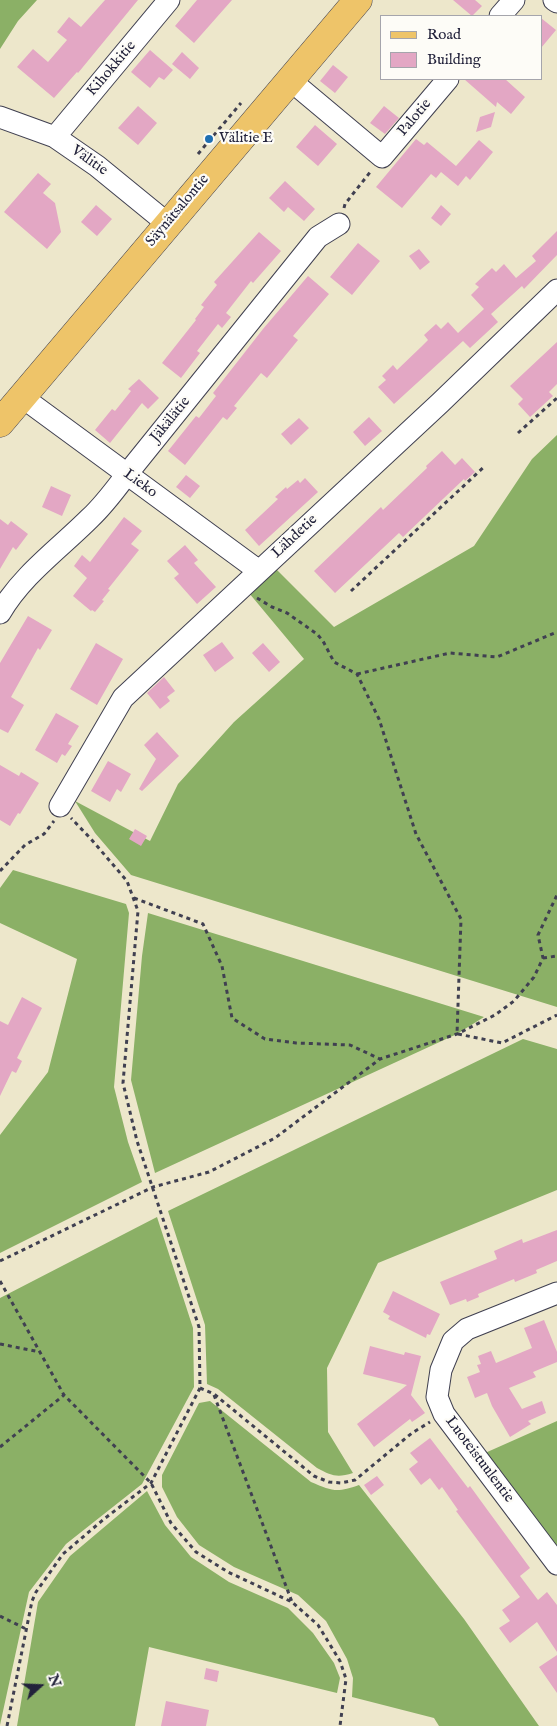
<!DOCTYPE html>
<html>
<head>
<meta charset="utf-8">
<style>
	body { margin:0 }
	#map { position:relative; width:557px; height:1726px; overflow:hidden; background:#ede7cb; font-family:"IM FELL English",serif }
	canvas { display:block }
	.legend { position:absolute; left:380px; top:15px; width:162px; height:65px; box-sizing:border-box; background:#fdfcf7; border:1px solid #a5a5ac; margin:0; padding:6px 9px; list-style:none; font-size:15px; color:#22223b }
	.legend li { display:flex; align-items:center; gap:10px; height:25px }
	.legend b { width:25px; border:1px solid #a5a5ac }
	.north { position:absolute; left:15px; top:1661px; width:50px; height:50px; -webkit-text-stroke:4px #fdfcf7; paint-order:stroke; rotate:70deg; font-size:14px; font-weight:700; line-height:20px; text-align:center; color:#22223b }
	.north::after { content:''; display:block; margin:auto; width:18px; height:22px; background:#22223b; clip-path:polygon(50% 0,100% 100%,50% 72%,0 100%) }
</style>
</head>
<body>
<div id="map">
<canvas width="557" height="1726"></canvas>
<ul class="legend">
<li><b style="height:6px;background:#eec469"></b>Road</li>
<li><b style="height:14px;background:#e3a7c4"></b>Building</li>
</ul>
<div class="north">N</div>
</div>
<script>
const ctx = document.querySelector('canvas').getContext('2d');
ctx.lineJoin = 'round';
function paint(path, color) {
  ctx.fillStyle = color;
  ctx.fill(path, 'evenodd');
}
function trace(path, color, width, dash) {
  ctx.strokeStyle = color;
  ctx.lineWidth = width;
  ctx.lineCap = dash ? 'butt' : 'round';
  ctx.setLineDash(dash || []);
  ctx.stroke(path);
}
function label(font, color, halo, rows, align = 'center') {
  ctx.font = font + ' "IM FELL English",serif';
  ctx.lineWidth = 4.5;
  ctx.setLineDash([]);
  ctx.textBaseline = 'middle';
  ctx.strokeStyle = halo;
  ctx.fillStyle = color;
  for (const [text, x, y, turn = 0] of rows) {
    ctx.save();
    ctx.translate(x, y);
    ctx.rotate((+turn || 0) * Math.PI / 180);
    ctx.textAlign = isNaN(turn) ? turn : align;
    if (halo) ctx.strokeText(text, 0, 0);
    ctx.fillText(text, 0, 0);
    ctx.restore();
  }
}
const forest = new Path2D(`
	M0,0H37L18,21L0,49Z
	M557,435V1007L131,875L95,833L75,801L150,841L178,784L234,722L304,659L249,593L275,568L334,627L474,546L532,459Z
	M13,870L126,904L129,913L114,1087L128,1142L142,1182L0,1253V1135L48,1072L77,959L0,923V888Z
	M148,913L484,1017L457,1034L155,1173L131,1080L142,956Z
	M523,1039L557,1049V1190L378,1263L327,1368L328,1432L353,1473C337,1478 332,1476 317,1468L218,1389L207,1384L205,1325L168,1211Z
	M157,1217L193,1328L194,1387L142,1484L66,1544L29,1592L0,1725V1298Z
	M210,1401L311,1482C332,1491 337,1493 359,1485L464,1619L539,1726H439L434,1718L352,1697L353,1678L347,1659L326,1621L298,1595L234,1567L199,1545L177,1517L162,1487V1475L199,1403Z
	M557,1421V1549L485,1453Z
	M147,1491L165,1525L191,1557L229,1582L288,1608L313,1633L334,1663L340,1678L337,1693L149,1647L135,1726H17L38,1602L70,1556Z`);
const building = new Path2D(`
	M105,0H138L78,73L77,72L54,98L17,67L33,49L48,62L67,40L57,32L69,17L81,27Z
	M197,0H232L194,43L175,26Z
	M453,0H475L482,6L472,16Z
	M541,18L556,30L541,48Z
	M150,50L173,70L164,80L159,77L150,88L131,72Z
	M182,52L199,68L190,79L172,64Z
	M333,65L348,77L335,93L320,81Z
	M464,79H505L525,97L511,114L497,102L496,107Z
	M138,106L157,123L138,145L118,128Z
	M384,106L399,118L385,134L370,123Z
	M495,112L491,127L476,132L480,117Z
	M315,125L337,144L318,166L296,147Z
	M416,139L424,145L427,142L456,166L479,140L493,152L470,180L466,176L458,186L441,172L436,178L431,174L402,208L376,187Z
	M38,173L51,184L43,193L55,203L61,232L47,249L4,212Z
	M285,181L315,209L304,221L288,207L284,212L269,198Z
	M96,205L112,219L97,236L81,222Z
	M441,205L451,214L441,226L431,218Z
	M557,231V255L524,289L522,286L491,314L498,322L470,348L463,341L394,404L378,387L386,380L382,376L393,365L397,370L421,347L428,340L424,335L436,324L441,329L448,322L458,333L484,309L471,295L479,287L475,284L492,268L496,272L504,264L516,278L536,261L532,256Z
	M259,232L281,251L253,283L251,281L226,313L231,317L222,328L218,324L197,351L200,353L181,378L162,363L196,320L195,319L204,307L201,305L217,285L214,282Z
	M358,243L380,261L352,295L330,277Z
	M419,249L430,262L420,270L409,256Z
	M308,276L329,294L293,336L298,340L267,378L261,373L234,406L237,408L227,420L223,417L185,465L168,451L196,416L199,418L216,396L213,393L263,329Z
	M557,342V384L549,392L553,396L530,417L518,404L523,399L510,386Z
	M139,379L159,398L148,409L142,403L110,443L95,430L112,409L115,411L131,391L128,389Z
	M369,417L382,431L365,446L353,432Z
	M299,418L309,428L291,445L281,434Z
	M442,451L455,465L462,458L475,472L465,481L464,479L403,537L399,533L335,593L314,571L381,507L383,510L427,468L426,466Z
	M186,475L200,486L190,498L176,487Z
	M305,478L318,492L259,546L245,530L278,499L275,497L286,487L287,489L298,480L300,483Z
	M51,486L71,495L62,516L42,507Z
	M124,517L142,531L131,544L139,550L108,589L110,590L102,600L104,601L95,612L92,610L91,611L73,596L87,578L74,566L82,555L90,562Z
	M0,519L8,525L11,521L28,534L16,550L13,547L0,569Z
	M185,545L198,560L194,563L216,587L197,604L174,578L179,574L167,561Z
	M28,616L52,630L40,650L38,648L11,697L24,705L8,733L0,729V663Z
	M222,642L234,658L215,672L203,655Z
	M96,643L123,659L97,705L70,689Z
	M263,643L280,662L269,672L252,653Z
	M164,677L175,691L167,697L170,701L160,709L147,693Z
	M56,713L79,726L68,744L72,746L65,756L62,754L57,763L35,750Z
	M157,732L179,756L142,791L139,789L156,759L144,745Z
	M108,761L131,774L121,792L117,789L110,802L91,791Z
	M0,765L19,776L21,772L39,783L20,814L18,813L10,826L0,820Z
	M135,829L147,836L141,846L129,839Z
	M22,997L42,1008L17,1058L22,1061L16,1073L12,1071L0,1096V1021L8,1025Z
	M557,1230V1261L536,1270L537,1273L515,1282L514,1279L478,1294L479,1297L467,1302L466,1299L450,1305L440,1282L497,1259L494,1251L522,1239L523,1243Z
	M393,1291L440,1314L430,1335L427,1334L426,1338L388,1319L390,1316L383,1312Z
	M544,1320L557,1352V1362L533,1372L536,1377L509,1388L522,1409L542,1401L546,1413L528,1421L531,1424L510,1437L492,1406L487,1393L475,1398L467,1377L480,1372L477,1365L481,1364L478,1356L491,1351L496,1363L532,1348L524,1328Z
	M370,1346L404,1355L405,1352L421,1356L411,1395L425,1413L412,1422L410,1419L374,1447L357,1424L407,1385L363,1374Z
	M430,1438L468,1488L470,1486L486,1508L530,1568L520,1576L538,1600L547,1592L557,1605V1652L537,1622L510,1643L499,1628L510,1621L502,1610L520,1597L456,1511L458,1510L442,1487L439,1490L430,1478L421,1485L409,1469L418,1462L410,1453Z
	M377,1476L384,1485L371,1495L364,1485Z
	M557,1655V1693L539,1667Z
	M206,1668L219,1671L217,1682L204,1679Z
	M166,1701L209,1710L206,1726H161Z`);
const path = new Path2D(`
	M198,154L241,103
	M344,208L345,204L371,171
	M518,433L557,398
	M351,591L485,466
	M257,598L272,607L287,613L317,634L323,641L334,662L357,674L379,719L416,834L461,919L457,1034
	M357,674L450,653L497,657L557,632
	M0,871L25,845L44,834L54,821
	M134,898L203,924L222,966L232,1018L265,1039L296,1043L350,1045L380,1059
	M543,958L557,956
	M458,1034L502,1043L557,1015
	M0,1261L153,1187L209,1172L275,1138L380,1059L457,1034L495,1015L514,1001L534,977L543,958L538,935L557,895
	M0,1281L64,1395L151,1483L171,1523L196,1552L228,1572L292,1602L318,1625L340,1661L346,1679L340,1726
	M0,1344L40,1352
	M200,1388L214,1394L314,1476L329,1482L341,1483L355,1480L412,1433L430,1422
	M214,1395L292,1602
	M0,1447L64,1395
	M0,1616L26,1629
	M7,1726L32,1601L36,1592L63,1554L104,1519L151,1483L200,1388L199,1327L137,1141L123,1083L138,911L127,881L91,839L71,818`);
const minor = new Path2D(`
	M554,0L557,2
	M500,16L514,0
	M290,80L382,157L448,79
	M0,117L55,137L97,166L168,224
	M55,137L169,0
	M22,397L259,571
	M0,613C22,575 59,549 90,518C104,505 115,490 127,474L318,237L339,224
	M60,806L123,698L440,403L557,290
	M557,1293L467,1329L453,1341L441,1370L437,1397L444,1414L557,1564`);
const major = new Path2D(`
	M0,423L358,0`);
const markers = [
	[209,139,5,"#1f6fb2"]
];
const streetNames = [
	["Kihokkitie",112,69,-50],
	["Palotie",415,118,-50],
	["Välitie",89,161,35],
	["Säynätsalontie",178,211,-50],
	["Jäkälätie",171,420,-51],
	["Lieko",140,484,36],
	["Lähdetie",295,537,-43],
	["Luoteistuulentie",479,1460,53]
];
const poiNames = [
	["Välitie E",219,139]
];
paint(forest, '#8bb066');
paint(building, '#e3a7c4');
trace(minor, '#404051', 23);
trace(major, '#404051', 29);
trace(path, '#404051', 3, [4, 4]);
trace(minor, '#fff', 21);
trace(major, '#eec469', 28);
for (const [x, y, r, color] of markers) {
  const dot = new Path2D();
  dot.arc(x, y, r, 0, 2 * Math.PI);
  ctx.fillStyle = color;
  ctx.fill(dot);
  trace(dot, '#fdfcf7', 2);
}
label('15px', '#22223b', '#fdfcf7', streetNames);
label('15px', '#22223b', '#fdfcf7', poiNames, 'left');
</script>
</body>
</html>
